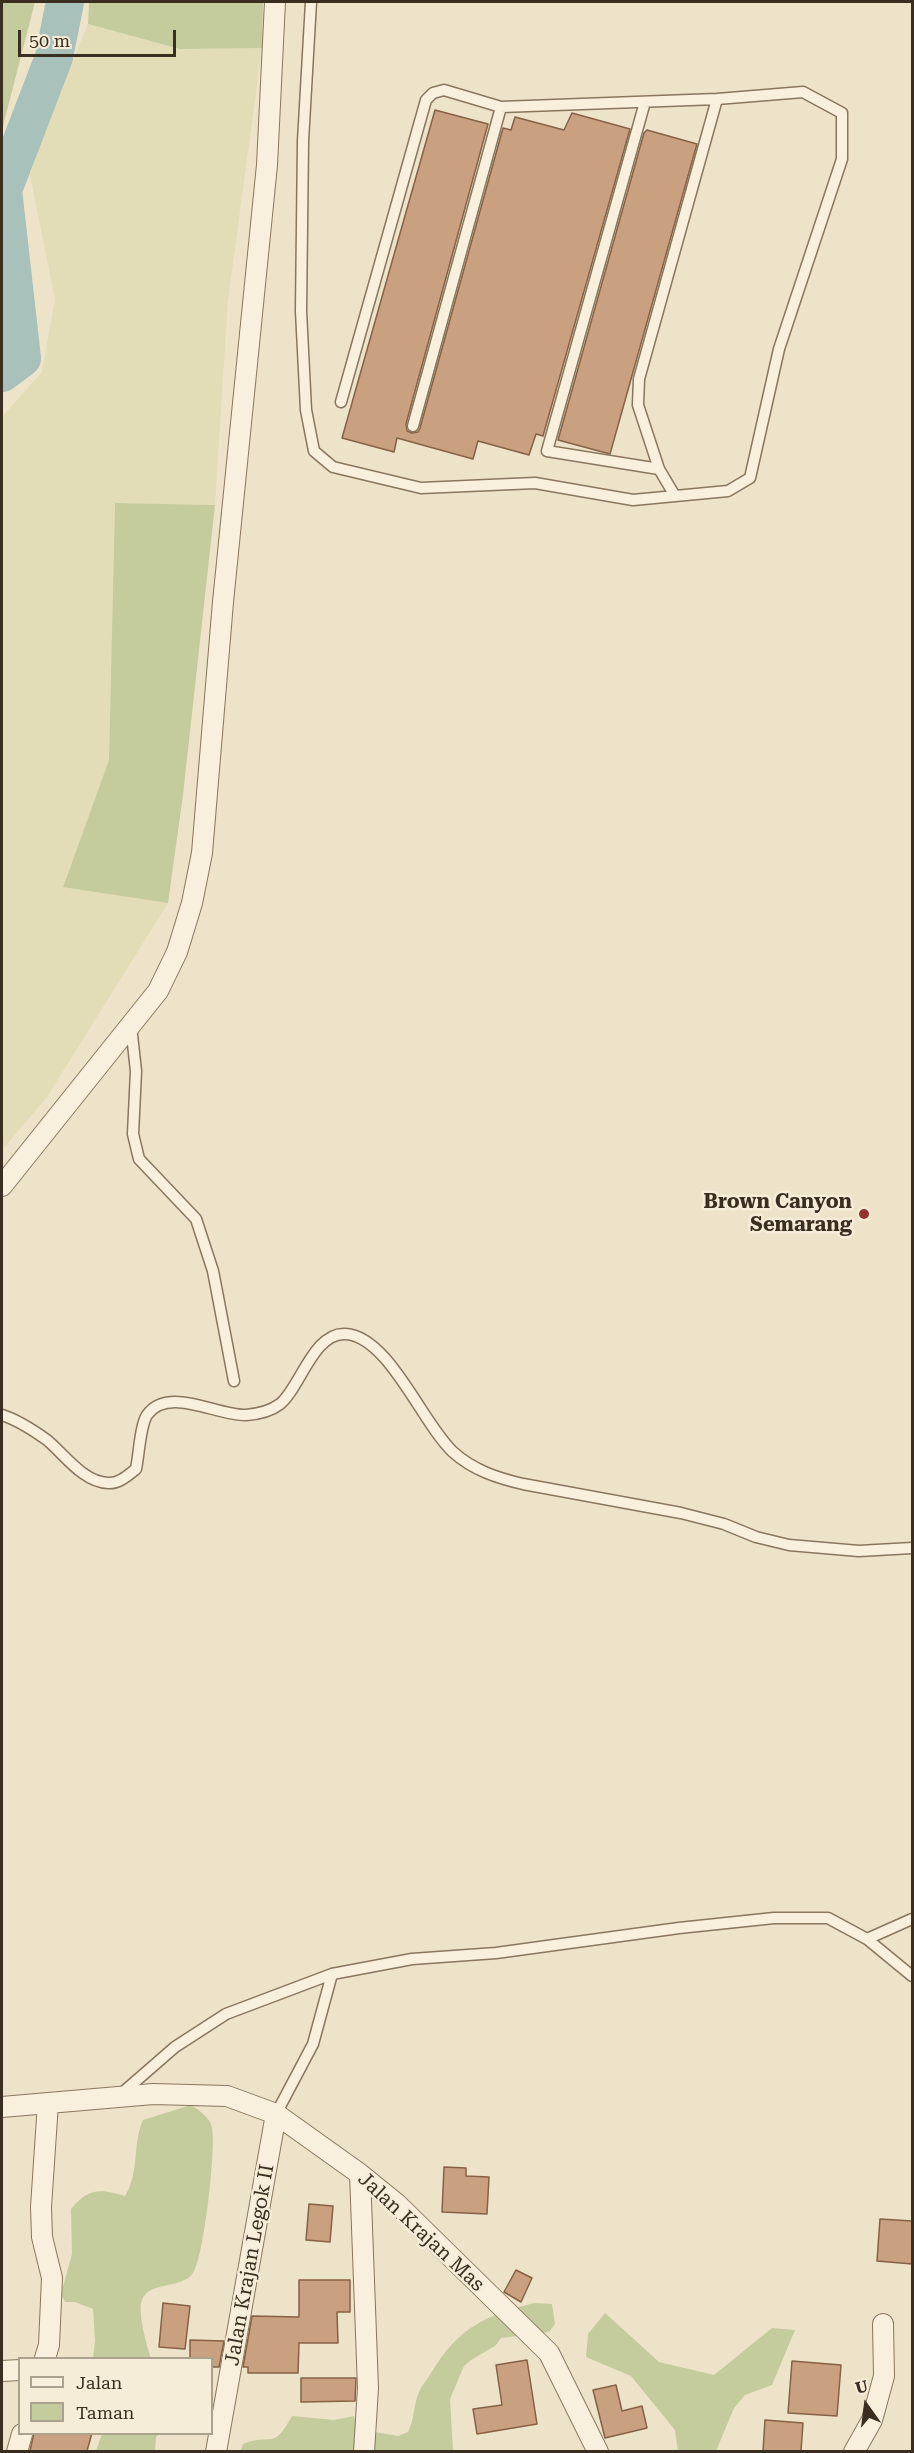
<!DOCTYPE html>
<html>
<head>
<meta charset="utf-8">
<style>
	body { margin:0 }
	#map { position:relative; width:914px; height:2453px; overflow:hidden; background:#ede3c9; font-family:"Roboto Serif",serif }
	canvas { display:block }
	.frame { position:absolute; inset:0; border:3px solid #3a2e21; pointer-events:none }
	.legend { position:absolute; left:18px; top:2357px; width:195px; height:78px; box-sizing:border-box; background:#f5edd8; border:2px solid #aaa18f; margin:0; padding:8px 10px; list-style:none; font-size:18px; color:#3a2e21 }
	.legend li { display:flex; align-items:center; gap:12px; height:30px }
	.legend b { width:30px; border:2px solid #aaa18f }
	.north { position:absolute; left:836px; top:2375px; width:60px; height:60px; -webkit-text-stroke:4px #f5edd8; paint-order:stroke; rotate:346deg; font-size:16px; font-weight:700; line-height:24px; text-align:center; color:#3a2e21 }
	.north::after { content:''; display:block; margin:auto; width:21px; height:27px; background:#3a2e21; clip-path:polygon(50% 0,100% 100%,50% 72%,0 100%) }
	.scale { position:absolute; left:18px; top:30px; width:158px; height:27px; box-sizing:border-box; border:3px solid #3a2e21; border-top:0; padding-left:8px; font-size:18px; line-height:21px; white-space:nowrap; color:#3a2e21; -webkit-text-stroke:4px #f5edd8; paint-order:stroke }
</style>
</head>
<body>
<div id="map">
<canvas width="914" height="2453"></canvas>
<div class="frame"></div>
<ul class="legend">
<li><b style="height:8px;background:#f8f0dc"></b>Jalan</li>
<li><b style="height:16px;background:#c4cb9d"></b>Taman</li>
</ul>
<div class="north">U</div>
<div class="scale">50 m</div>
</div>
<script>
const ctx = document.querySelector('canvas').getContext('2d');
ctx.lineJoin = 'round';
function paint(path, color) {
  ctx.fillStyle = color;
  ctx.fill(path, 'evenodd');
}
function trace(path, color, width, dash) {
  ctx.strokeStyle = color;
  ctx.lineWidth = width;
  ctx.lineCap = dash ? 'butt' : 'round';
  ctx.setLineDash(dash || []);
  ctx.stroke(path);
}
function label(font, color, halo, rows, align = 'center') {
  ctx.font = font + ' "Roboto Serif",serif';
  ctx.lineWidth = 5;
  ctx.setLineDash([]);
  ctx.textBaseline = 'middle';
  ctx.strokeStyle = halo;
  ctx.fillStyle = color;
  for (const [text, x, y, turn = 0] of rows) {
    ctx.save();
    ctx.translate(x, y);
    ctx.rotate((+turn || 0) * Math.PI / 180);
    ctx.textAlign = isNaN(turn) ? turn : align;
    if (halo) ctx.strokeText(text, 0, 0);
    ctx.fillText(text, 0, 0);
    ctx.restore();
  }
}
const farmland = new Path2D(`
	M88,24L180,49L262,48L228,300L215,505L115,503L109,760L63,886L168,903L47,1097L2,1150V417L42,372L55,299L30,175L48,121Z`);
const green = new Path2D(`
	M2,2H35L2,130Z
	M89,2H263L262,48L180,49L88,24Z
	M115,503L215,505L183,795L168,903L63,887L109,760Z
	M191,2105C200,2111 210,2117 212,2128C216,2149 204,2257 193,2273C181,2290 150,2280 142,2300C137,2311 147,2347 151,2358H93L95,2341L93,2309L75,2302H65L61,2294L72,2254L71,2209C89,2187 100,2189 125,2196C140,2172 132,2144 143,2120Z
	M534,2303L552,2304L555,2324L549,2332L501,2338L495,2346L471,2360L464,2366L450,2399L453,2451L240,2452L243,2444C273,2432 272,2452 292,2416L334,2420L354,2416L357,2429L398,2436L408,2432C415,2419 413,2405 419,2392C422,2385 427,2380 431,2373C459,2327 484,2316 534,2303Z
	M605,2313L659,2362L714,2375L772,2328L795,2330L772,2385L745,2395L734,2408L716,2451H678L675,2430L631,2376L586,2357L588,2334Z
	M102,2434H159L156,2437L155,2451H96Z`);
const river = new Path2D(`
	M2,373L22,358L3,190L54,57L65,2`);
const building = new Path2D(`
	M435,110L488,124L406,424L407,431L412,433L418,432L420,428L503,128L511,130L515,117L564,130L572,113L630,129L543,436L536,434L529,455L478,441L473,459L397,438L394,452L342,438Z
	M647,130L697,144L610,454L558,440L644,133Z
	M444,2167L466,2168V2176L489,2177L487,2214L442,2212Z
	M309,2204L333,2206L330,2242L306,2240Z
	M880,2219L912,2221V2264L877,2261Z
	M516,2270L532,2278L521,2302L504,2292Z
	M299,2280H350V2312H337L338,2343H299L298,2373H248V2367H243L252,2316L299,2317Z
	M163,2303L190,2306L185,2349L159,2347Z
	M190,2340L224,2341L219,2367H212V2358H190Z
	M527,2360L537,2424L477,2434L473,2409L502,2405L496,2365Z
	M792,2361L841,2365L837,2416L788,2413Z
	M301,2378H356L355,2401L301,2402Z
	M616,2385L622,2411L642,2406L647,2428L605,2438L593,2390Z
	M765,2420L803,2423L801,2451H763Z
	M34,2433H92L87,2451H30Z`);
const lane = new Path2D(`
	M311,2L303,141L301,311L306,410L314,451L333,467L421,488L535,483L633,500L728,491L750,478L779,349L842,159V113L803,92L717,99L501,107L413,426
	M645,102L547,451L659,469L675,496
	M341,402L426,100L433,93L444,90L501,107
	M659,469L638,405L639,379L717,99
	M131,1026L136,1071L133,1134L139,1159L196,1219L213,1271L234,1381
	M2,1415C18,1420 33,1430 47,1440C65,1455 83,1482 108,1483C119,1484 128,1475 136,1469C139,1455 140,1426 147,1415C168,1385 217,1416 246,1415C258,1414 271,1411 280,1404C300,1388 314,1331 346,1334C389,1337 422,1423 453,1452C473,1470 497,1478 523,1484L681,1513L724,1524L756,1537L789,1545L859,1551L912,1548
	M867,1939L912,1919
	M121,2094L175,2047L226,2014L332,1974L412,1959L496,1953L679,1928L774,1918H828L867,1939L912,1976
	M276,2114L313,2044L332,1974`);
const street = new Path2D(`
	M2,1186L158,991L177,952L192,903L202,853L223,602L267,165L275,2
	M2,2107L153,2094L227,2096L276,2114L360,2174L397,2204L549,2353L598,2452
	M360,2174L368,2388L364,2452
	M45,2358L49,2345L52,2278L42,2237L41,2207L48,2103
	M2,2371L20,2370
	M17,2452L22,2434
	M216,2452L276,2114
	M854,2452L872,2420L884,2376L883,2324`);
const markers = [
	[864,1214,6,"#953331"]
];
const poiNames = [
	["Brown Canyon",852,1202],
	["Semarang",852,1225]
];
const streetNames = [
	["Jalan Krajan Mas",421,2232,43],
	["Jalan Krajan Legok II",250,2265,-80]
];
paint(farmland, '#e2ddb6');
paint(green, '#c4cb9d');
trace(river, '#a9c1bb', 38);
paint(building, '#c9a181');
trace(building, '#876145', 1.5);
trace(lane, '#89765e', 13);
trace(street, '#89765e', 22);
trace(lane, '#f8f0dc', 10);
trace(street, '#f8f0dc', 20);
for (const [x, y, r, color] of markers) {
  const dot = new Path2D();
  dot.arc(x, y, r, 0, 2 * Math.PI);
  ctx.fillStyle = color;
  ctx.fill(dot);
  trace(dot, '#f5edd8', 2);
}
label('bold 20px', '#3a2e21', '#f5edd8', poiNames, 'right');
label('20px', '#3a2e21', '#f5edd8', streetNames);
</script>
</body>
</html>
